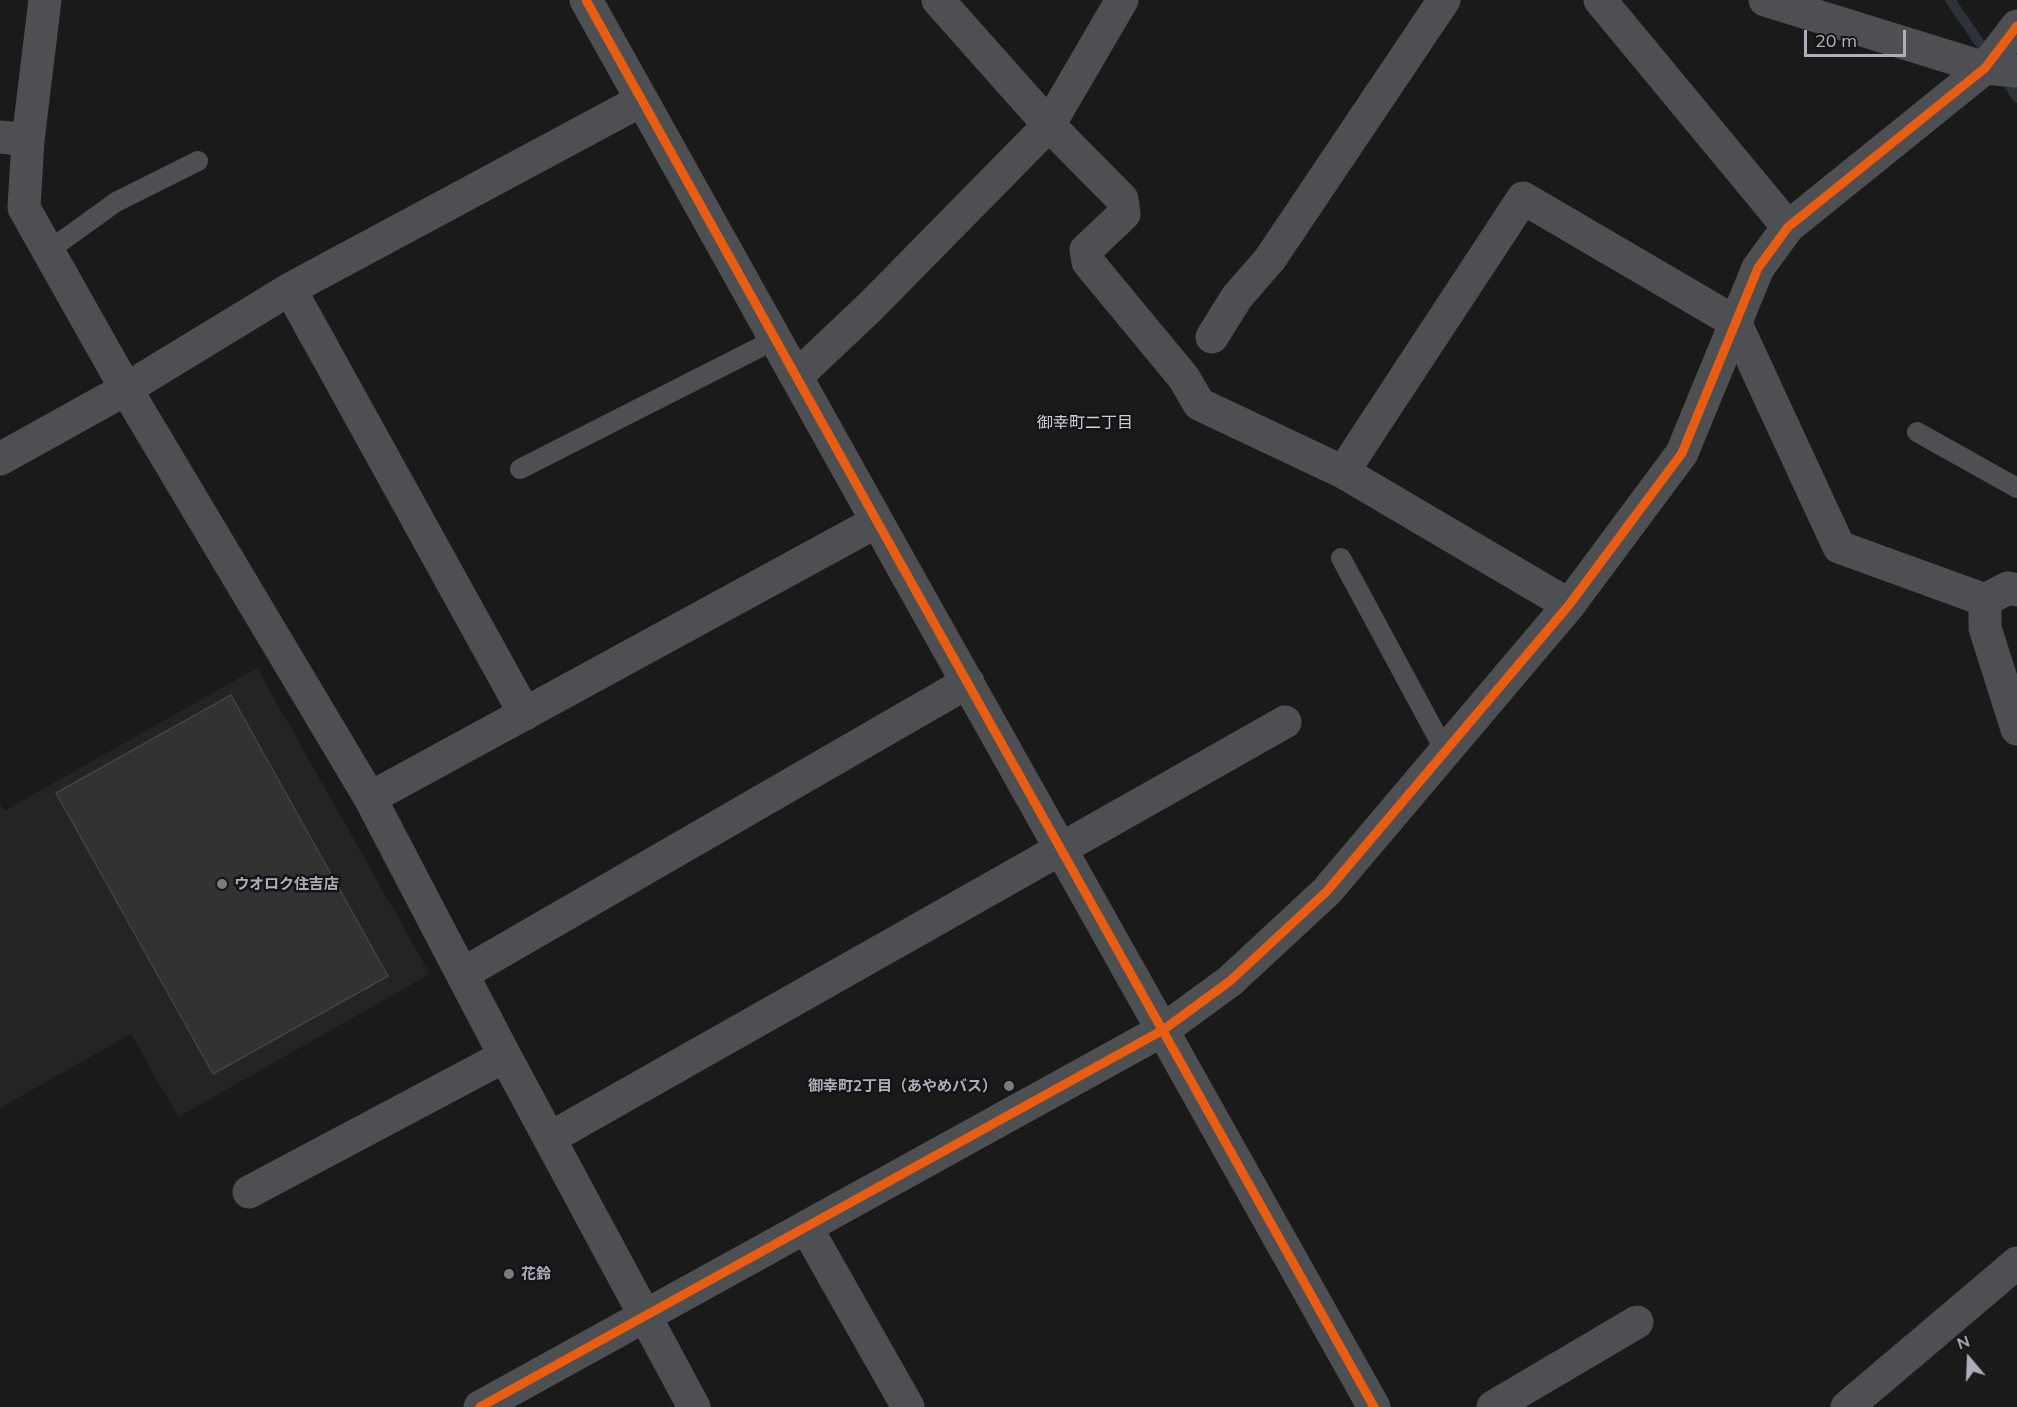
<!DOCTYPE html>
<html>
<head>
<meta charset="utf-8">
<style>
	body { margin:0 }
	#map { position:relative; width:2017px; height:1407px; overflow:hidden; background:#1a1a1a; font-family:Mulish,sans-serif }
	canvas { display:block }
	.north { position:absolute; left:1939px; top:1329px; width:60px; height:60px; -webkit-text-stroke:4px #141416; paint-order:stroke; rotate:341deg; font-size:16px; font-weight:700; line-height:24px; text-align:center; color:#acafba }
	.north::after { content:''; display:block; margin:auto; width:21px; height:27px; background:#acafba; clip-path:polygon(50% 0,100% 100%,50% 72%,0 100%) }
	.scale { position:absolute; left:1804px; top:30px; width:102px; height:27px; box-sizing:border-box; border:3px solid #acafba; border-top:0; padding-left:8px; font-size:18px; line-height:21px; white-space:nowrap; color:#acafba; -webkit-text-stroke:4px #141416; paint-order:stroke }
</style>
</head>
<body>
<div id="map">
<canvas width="2017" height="1407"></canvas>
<div class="north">N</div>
<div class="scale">20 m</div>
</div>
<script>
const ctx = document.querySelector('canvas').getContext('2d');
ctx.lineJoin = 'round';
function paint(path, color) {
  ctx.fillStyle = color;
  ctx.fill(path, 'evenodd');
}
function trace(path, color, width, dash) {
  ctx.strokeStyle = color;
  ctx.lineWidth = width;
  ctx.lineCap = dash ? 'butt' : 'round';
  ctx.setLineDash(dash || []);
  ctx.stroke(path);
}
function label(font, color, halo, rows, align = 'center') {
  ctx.font = font + ' Mulish,"Noto Sans JP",sans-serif';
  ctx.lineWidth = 5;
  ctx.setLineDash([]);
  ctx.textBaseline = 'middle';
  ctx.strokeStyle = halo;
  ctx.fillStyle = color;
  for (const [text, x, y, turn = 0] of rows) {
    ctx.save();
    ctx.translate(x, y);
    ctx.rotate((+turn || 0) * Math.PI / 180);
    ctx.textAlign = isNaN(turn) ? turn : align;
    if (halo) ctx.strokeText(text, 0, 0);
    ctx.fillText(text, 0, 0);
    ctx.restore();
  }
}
const built = new Path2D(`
	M257,668L430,974L178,1117L131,1034L0,1108V804L4,811Z`);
const stream = new Path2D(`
	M1950,0L1988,55
	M2003,75L2017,98`);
const building = new Path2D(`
	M231,695L388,976L213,1074L56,793Z`);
const service = new Path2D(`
	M48,251L116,202L198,161
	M1917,432L2017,488
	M520,469L776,339
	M1341,558L1445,751`);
const minor = new Path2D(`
	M45,0L28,140L24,208L126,389L370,798L505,1056L694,1407
	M586,0C847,470 1111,938 1374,1407
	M938,0L1049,125L1122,199L1124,214L1086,250L1088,262L1184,378L1199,404L1343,472
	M1600,0L1788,227
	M1985,68L2017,26
	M0,137L28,140
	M290,289L525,714
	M1212,337L1237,297L1270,259L1444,0
	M797,376L871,306L1049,125L1122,0
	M0,459L126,389L290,289L642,100
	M1985,600V628L2017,729
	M1569,605L1343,472L1523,198L1735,322L1839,547L1985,600L2008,588L2017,590
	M370,798L876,522
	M464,973L968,682
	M550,1138L1285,722
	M249,1192L505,1056
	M806,1227L908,1407
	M1493,1407L1637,1322
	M1847,1407L2017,1263`);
const tertiary = new Path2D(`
	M1765,0L1985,68L2017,71
	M480,1407L1163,1030L1230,981L1327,891L1569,605L1682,453L1758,268L1788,227L1985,68`);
const cycleway = new Path2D(`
	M586,0C847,470 1111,938 1374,1407
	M480,1407L1163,1030L1230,981L1327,891L1569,605L1682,453L1758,268L1788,227L1985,68L2017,26`);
const markers = [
	[222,884,6,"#797b82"],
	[1009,1086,6,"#797b82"],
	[509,1274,6,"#797b82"]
];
const poiNames = [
	["ウオロク住吉店",234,884],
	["御幸町2丁目（あやめバス）",997,1086,"right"],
	["花鈴",521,1274]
];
const neighbourhoodNames = [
	["御幸町二丁目",1085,423]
];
paint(built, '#242426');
trace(stream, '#2e333b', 10);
paint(building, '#323232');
trace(building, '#434346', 1.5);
trace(service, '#4e4f53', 20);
trace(minor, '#4e4f53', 33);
trace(tertiary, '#4e4f53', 33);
trace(cycleway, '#e95d12', 9);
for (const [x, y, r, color] of markers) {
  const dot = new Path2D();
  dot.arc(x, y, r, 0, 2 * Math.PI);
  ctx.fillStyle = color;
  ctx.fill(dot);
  trace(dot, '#141416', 2);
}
label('bold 15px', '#acafba', '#141416', poiNames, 'left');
label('16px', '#cdcfd6', '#141416', neighbourhoodNames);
</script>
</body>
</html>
